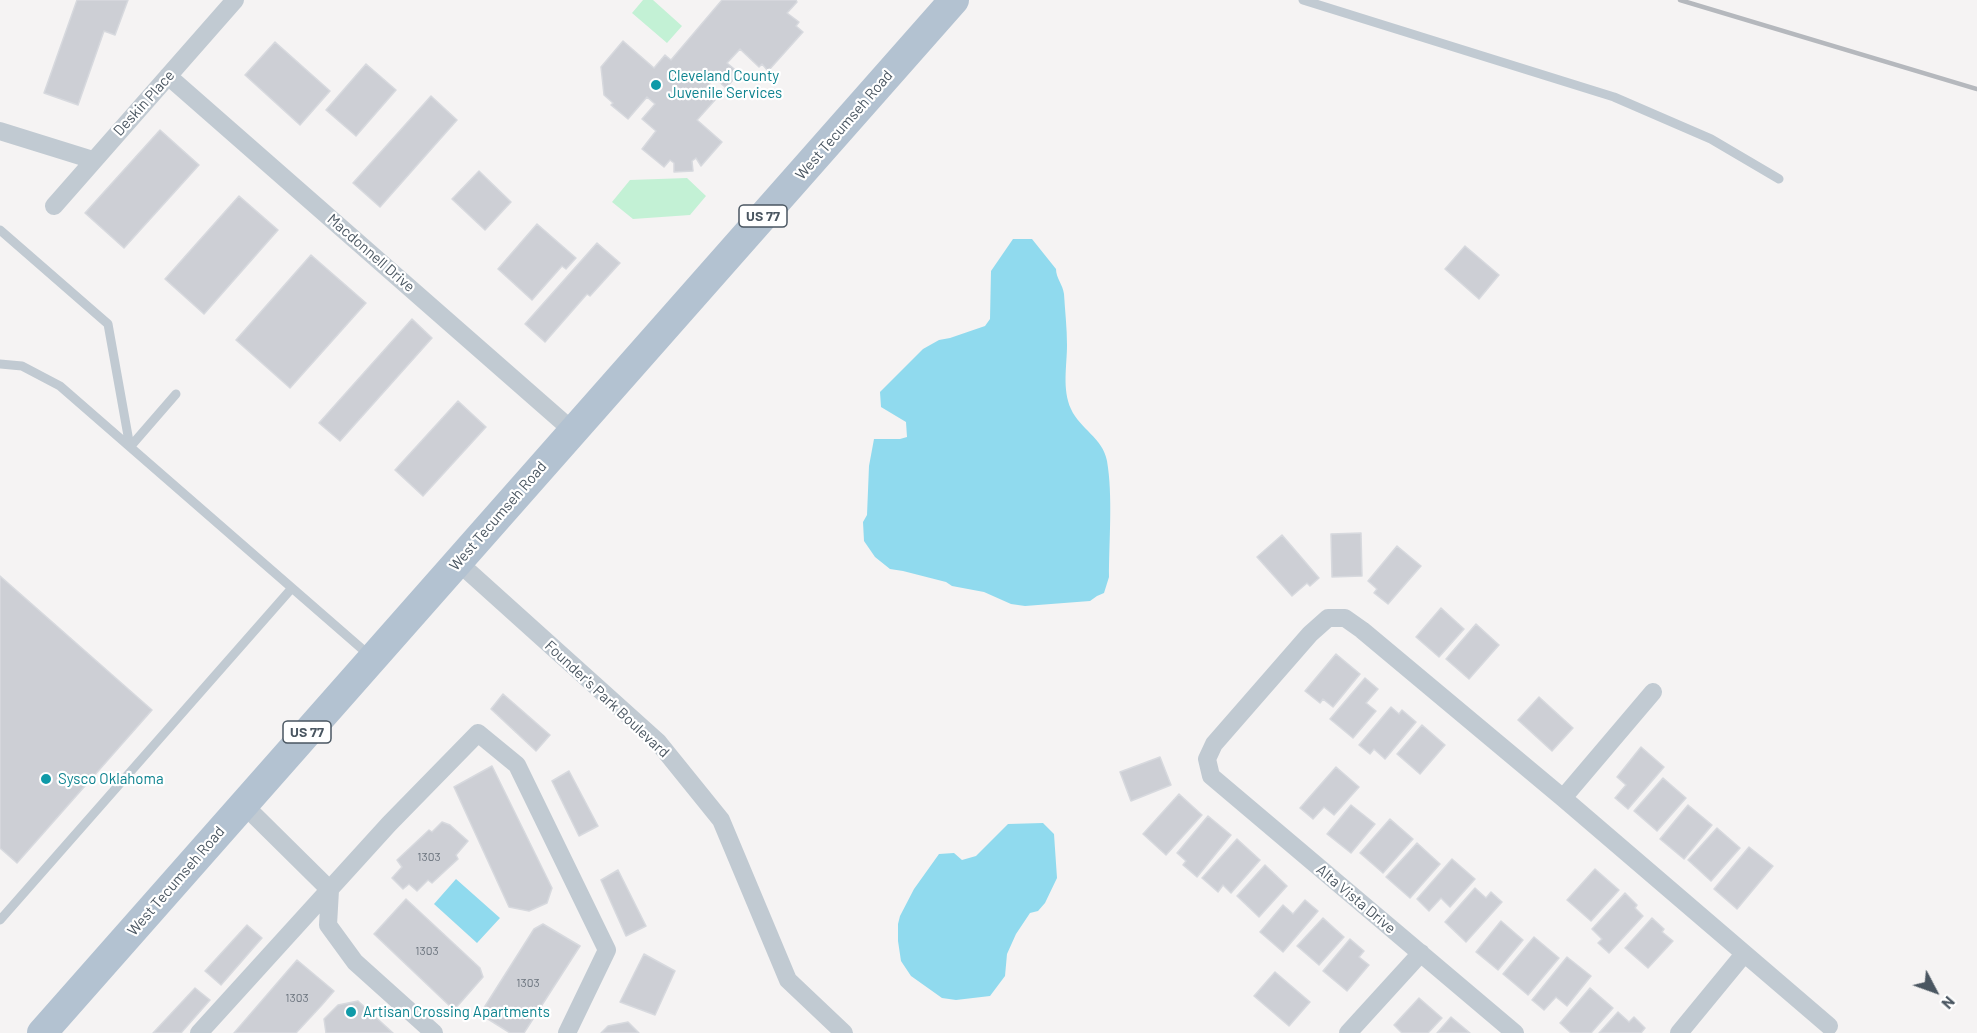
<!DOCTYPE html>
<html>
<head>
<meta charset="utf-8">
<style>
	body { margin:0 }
	#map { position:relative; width:1977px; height:1033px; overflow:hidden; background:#f5f3f3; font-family:Barlow,sans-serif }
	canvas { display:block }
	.north { position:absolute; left:1905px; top:961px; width:60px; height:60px; -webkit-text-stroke:4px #fff; paint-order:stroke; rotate:131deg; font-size:16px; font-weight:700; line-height:24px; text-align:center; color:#4a5661 }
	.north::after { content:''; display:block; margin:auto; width:21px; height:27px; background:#4a5661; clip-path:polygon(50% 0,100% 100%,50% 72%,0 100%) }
</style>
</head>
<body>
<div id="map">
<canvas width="1977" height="1033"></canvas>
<div class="north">N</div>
</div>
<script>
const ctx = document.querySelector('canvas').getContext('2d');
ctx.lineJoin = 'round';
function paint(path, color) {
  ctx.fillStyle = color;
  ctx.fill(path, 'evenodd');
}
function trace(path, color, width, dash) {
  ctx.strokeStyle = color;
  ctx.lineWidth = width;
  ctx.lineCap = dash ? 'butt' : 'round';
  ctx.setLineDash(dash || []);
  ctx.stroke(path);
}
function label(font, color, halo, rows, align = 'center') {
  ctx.font = font + ' Barlow,sans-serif';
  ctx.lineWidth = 4.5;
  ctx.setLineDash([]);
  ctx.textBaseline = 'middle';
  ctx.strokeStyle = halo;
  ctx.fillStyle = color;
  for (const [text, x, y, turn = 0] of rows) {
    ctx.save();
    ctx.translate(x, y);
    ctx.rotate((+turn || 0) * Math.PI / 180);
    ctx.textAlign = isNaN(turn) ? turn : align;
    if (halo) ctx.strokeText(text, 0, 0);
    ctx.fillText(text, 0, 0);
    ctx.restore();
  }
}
const green = new Path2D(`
	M643,0H653L682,26L667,43L632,13Z
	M687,178L706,196L690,215L633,219L612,202L630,180Z`);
const water = new Path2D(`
	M1013,239H1032L1056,269C1056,278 1063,285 1064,294C1065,311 1067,328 1067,345C1067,366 1062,389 1071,409C1080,429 1103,438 1107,461C1113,496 1109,541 1109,577L1104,593L1097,596L1090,601L1025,606L1011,604L984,592L952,586L946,582L903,571L890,569L875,557L864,541L863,522L867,515L869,466L874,439H900L907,437L906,422L881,407L880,392L923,349L939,340L950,338L985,326L990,319L991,271Z
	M1043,823L1054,834L1057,878L1045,903L1038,911L1030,913L1016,934L1007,954L1005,976L990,996L956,1000L942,998L911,976L901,961L898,941V924L900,916L914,889L939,854L954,853L962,860L976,856L1008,824Z
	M456,879L500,918L477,943L434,904Z`);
const building = new Path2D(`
	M77,0H128L115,35L104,31L78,105L44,93Z
	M722,0H796L797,2L787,13L799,22L796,26L803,32L768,71L762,64L759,67L740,49L727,63L739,73L726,88L715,78L704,90L715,100L697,120L722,142L701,166L696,158L692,161L693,171L674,172V163L670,160L664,167L642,149L656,131L642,119L655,104L647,97L628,119L611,105L613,103L604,95L601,67L623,41L654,68L665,55L671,60Z
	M275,42L330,91L300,125L245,75Z
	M366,64L396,90L356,136L326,110Z
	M431,96L457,120L380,207L353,183Z
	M160,130L199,165L124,248L85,213Z
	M479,171L511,202L485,230L452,199Z
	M239,196L278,230L204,314L165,279Z
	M537,224L576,258L566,269L562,266L532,300L498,269Z
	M597,243L620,263L590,296L587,294L545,342L525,324Z
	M1465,246L1499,275L1479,299L1445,269Z
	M311,255L366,303L290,388L236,340Z
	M412,319L432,338L340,441L319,423Z
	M458,401L486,427L423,496L395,470Z
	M1361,533L1362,576L1332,577L1331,534Z
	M1282,535L1319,578L1310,586L1307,583L1292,596L1257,557Z
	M1397,546L1421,566L1388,604L1374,593L1377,589L1368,581Z
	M0,576L152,710L17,863L0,848Z
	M1441,608L1464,629L1439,657L1416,637Z
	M1476,624L1499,645L1469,679L1446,659Z
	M1336,654L1360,674L1333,707L1323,699L1320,703L1305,691Z
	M1365,678L1378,689L1366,703L1376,711L1353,738L1330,719Z
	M503,694L550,735L536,751L491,709Z
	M1539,697L1573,728L1552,751L1518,720Z
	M1391,707L1399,714L1402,710L1416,722L1385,759L1374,749L1370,754L1359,745Z
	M1422,725L1445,745L1420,774L1397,754Z
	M1641,747L1664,767L1628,809L1615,798L1626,785L1617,777Z
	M1160,757L1171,785L1131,801L1120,772Z
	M492,766L552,888L547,903L529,911L509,907L454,787Z
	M1336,767L1359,787L1334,815L1324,807L1313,819L1300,808Z
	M569,771L598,826L579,836L552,781Z
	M1663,778L1686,798L1657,831L1634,811Z
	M1179,794L1202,815L1166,855L1143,834Z
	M1351,805L1375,824L1351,853L1327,834Z
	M1688,805L1712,825L1684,859L1660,839Z
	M1208,816L1231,835L1197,877L1183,865L1186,861L1177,853Z
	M1390,819L1413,839L1383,873L1360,853Z
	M442,822L450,825L468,841L456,855L458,859L432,883L428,880L417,891L409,884L403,889L392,878L402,867L397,860L429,830L432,832Z
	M1717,828L1740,848L1711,881L1688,860Z
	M1237,839L1260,860L1231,893L1223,885L1218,892L1202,878Z
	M1417,843L1440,864L1410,898L1386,877Z
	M1749,847L1773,866L1737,909L1714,889Z
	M1452,859L1475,879L1450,907L1441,898L1429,911L1417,899Z
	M1265,865L1287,886L1259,917L1237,896Z
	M1595,869L1619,890L1591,921L1567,900Z
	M618,870L646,926L626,936L601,880Z
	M1475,888L1486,898L1491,892L1502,902L1466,942L1445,922Z
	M1625,893L1637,905L1635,908L1643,916L1609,953L1598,943L1602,939L1592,929Z
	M406,899L480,968L483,977L454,1010L374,934Z
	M1305,900L1318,911L1283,952L1260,932L1283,905L1293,914Z
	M1323,918L1344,937L1319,965L1297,946Z
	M1652,918L1664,929L1662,932L1673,941L1648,968L1625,948Z
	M1501,921L1523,940L1498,970L1476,952Z
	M543,924L580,946L524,1033H510L480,1014L534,929Z
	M247,925L262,938L221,985L205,971Z
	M1534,937L1559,958L1528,995L1503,974Z
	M1350,939L1364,951L1359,957L1369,965L1347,991L1323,971Z
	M644,954L675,971L655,1015L620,1002Z
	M1567,957L1591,976L1567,1006L1556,997L1544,1010L1532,1000Z
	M297,960L334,991L321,1006L296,1033H234Z
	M1275,972L1310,1002L1289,1026L1254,996Z
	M195,988L210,1000L181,1033H153Z
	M1590,988L1613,1008L1591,1033H1571L1560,1023Z
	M1419,998L1442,1018L1428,1033H1402L1394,1025Z
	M358,1001L393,1033H326L324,1019L338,1005Z
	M1618,1012L1629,1022L1634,1017L1645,1028L1641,1033H1599Z
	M1451,1017L1470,1033H1437Z
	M628,1022L639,1033H601L608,1026Z`);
const service = new Path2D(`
	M1303,0L1614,97L1711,139L1779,179
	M0,230L108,324L130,447
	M0,364L22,366L60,386L369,655
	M130,447L176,394
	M0,920L292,588`);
const minor = new Path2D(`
	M168,76L573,431
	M0,131L93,160
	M54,206L235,0
	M458,562L658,742L721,820L788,980L844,1033
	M1563,798L1653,692
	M244,805L330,890L328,925L355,962L434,1033
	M199,1033L389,824L478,733L517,765L607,950L567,1033
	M1348,1033L1421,953
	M1515,1033L1211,776L1207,759L1214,744L1310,634L1328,618H1345L1362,630L1563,798L1829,1026
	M1679,1033L1744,954`);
const primary = new Path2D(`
	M42,1033L954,0`);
const rail = new Path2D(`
	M1680,0L1977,89`);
const markers = [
	[656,85,6,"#0f9aa8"],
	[46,779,6,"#0f9aa8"],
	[351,1012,6,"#0f9aa8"]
];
const numberNames = [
	["1303",429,857],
	["1303",427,951],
	["1303",528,983],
	["1303",297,998]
];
const shields = [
	[763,216,48],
	[307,732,48]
];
const shieldNames = [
	["US 77",763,216],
	["US 77",307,732]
];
const cultureNames = [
	["Cleveland County",668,76],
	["Juvenile Services",668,93],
	["Sysco Oklahoma",58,779],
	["Artisan Crossing Apartments",363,1012]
];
const streetNames = [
	["Deskin Place",144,103,-48],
	["West Tecumseh Road",844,125,-49],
	["Macdonnell Drive",371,253,41],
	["West Tecumseh Road",498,516,-49],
	["Founder's Park Boulevard",607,699,43],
	["West Tecumseh Road",176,881,-49],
	["Alta Vista Drive",1356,899,40]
];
paint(green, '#c3f1d5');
paint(water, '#90daee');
paint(building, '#cdcfd5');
trace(building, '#d7d9de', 1.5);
trace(service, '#c1cad2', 9);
trace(minor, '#c1cad2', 18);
trace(primary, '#b3c2d1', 30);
trace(rail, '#b5b8bd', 4.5);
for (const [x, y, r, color] of markers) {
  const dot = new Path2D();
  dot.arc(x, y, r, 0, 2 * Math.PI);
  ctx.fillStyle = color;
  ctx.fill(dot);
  trace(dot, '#fff', 2);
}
label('12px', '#6b747e', null, numberNames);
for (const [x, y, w] of shields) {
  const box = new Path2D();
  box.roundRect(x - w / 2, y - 11, w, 22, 4.5);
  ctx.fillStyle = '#fff';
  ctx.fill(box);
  trace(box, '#4a5661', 1.5);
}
label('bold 14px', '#4a5661', null, shieldNames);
label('15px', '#0d838f', '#fff', cultureNames, 'left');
label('15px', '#4a5661', '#fff', streetNames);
</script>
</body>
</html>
